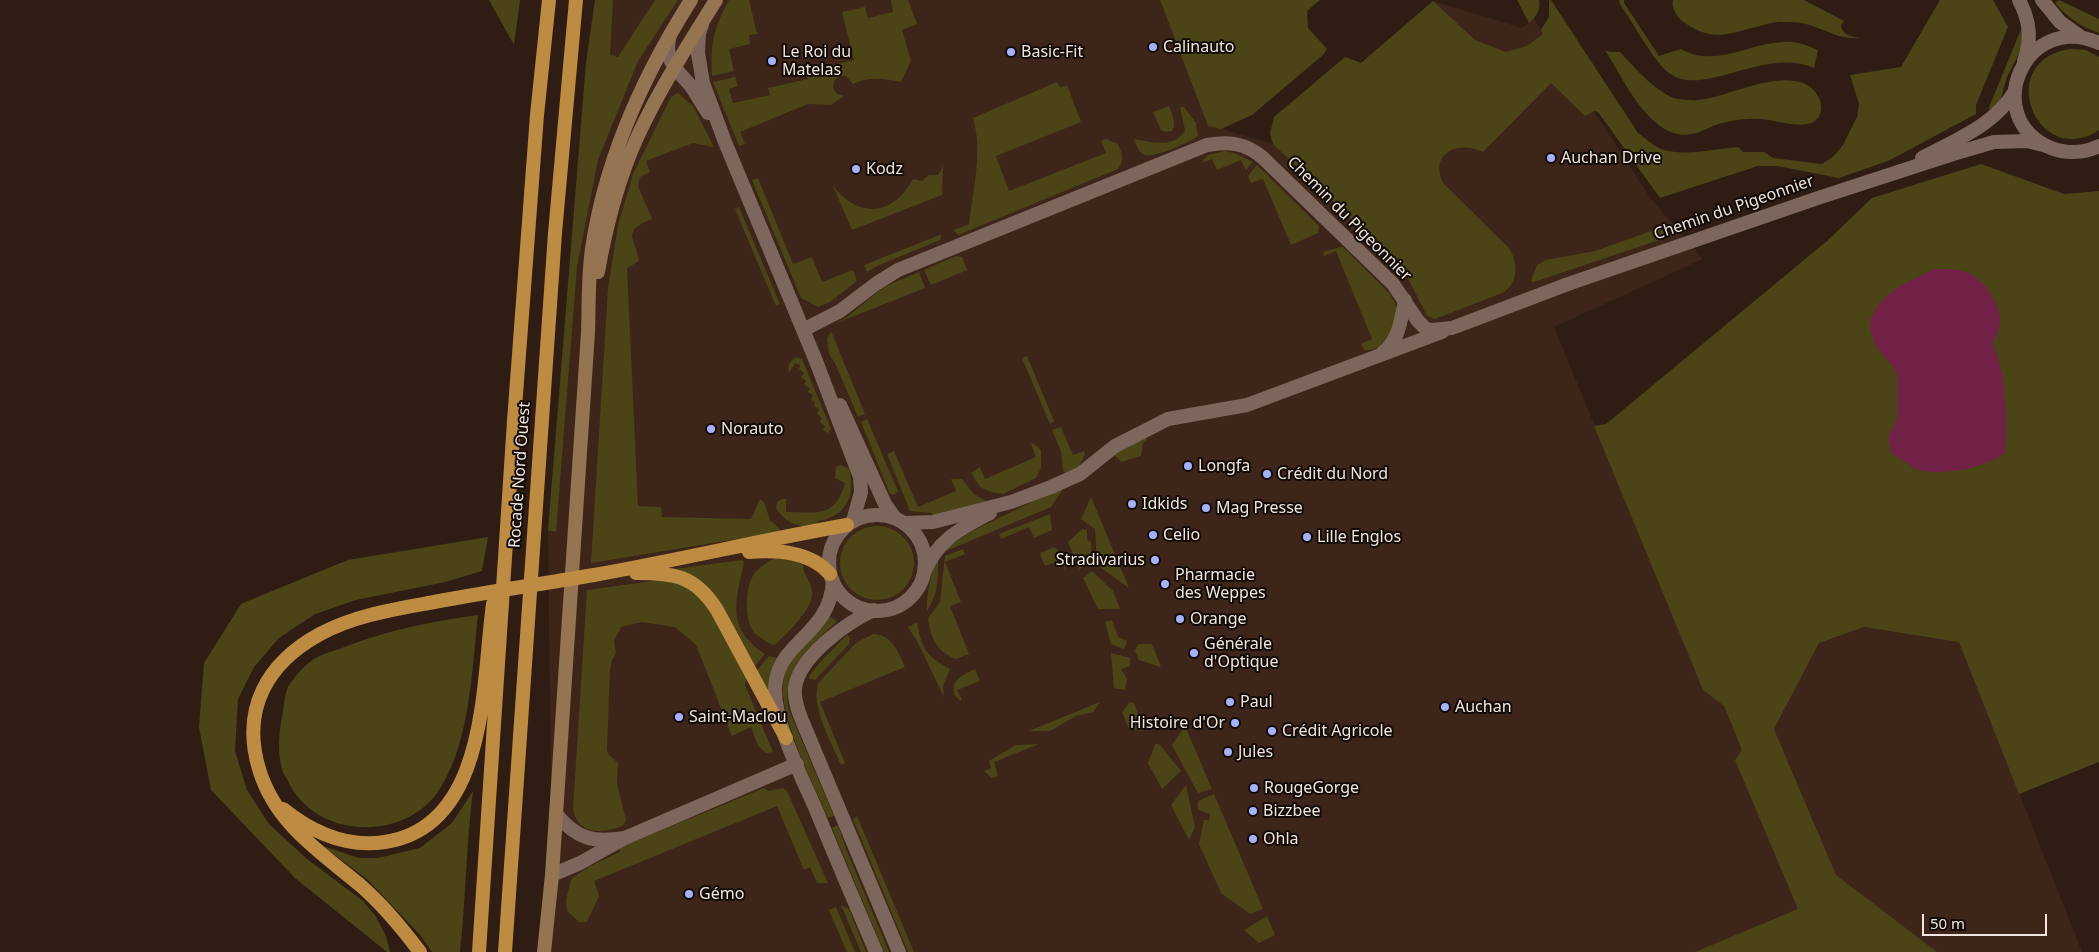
<!DOCTYPE html>
<html>
<head>
<meta charset="utf-8">
<style>
	body { margin:0 }
	#map { position:relative; width:2099px; height:952px; overflow:hidden; background:#2f1d14; font-family:"Noto Sans",sans-serif }
	canvas { display:block }
	.scale { position:absolute; left:1922px; top:914px; width:125px; height:22px; box-sizing:border-box; border:2px solid #f1e5de; border-top:0; padding-left:6px; font-size:15px; line-height:18px; white-space:nowrap; color:#f1e5de; -webkit-text-stroke:4px #120a06; paint-order:stroke }
</style>
</head>
<body>
<div id="map">
<canvas width="2099" height="952"></canvas>
<div class="scale">50 m</div>
</div>
<script>
const ctx = document.querySelector('canvas').getContext('2d');
ctx.lineJoin = 'round';
function paint(path, color) {
  ctx.fillStyle = color;
  ctx.fill(path, 'evenodd');
}
function trace(path, color, width, dash) {
  ctx.strokeStyle = color;
  ctx.lineWidth = width;
  ctx.lineCap = dash ? 'butt' : 'round';
  ctx.setLineDash(dash || []);
  ctx.stroke(path);
}
function label(font, color, halo, rows, align = 'center') {
  ctx.font = font + ' "Noto Sans",sans-serif';
  ctx.lineWidth = 4;
  ctx.setLineDash([]);
  ctx.textBaseline = 'middle';
  ctx.strokeStyle = halo;
  ctx.fillStyle = color;
  for (const [text, x, y, turn = 0] of rows) {
    ctx.save();
    ctx.translate(x, y);
    ctx.rotate((+turn || 0) * Math.PI / 180);
    ctx.textAlign = isNaN(turn) ? turn : align;
    if (halo) ctx.strokeText(text, 0, 0);
    ctx.fillText(text, 0, 0);
    ctx.restore();
  }
}
const built = new Path2D(`
	M595,0H1160L1208,125L1273,144L1361,63L1433,1L1522,28L1534,19L1651,199L1703,259L1554,327L1703,689L1724,706L1742,750L1818,832L1774,729L1819,643L1864,627L1959,641L2082,952H544L552,875L548,530L586,63Z`);
const green = new Path2D(`
	M489,0H520L514,45Z
	M595,0H613L610,55L618,57L655,0H678L638,61L598,160L577,267L556,532L548,530L586,63Z
	M729,0H749L757,34L749,35L750,44L729,49L734,71L712,76C710,45 714,27 729,0Z
	M891,0H908L917,24L902,30L911,61L901,82C885,79 868,76 853,84L846,76H839L834,81L833,88L837,94L844,96L831,105L808,104L740,132L745,144L739,146L713,82L735,77L738,86L729,89L733,103L770,95L768,88L808,79L806,71L854,60L842,12L865,7L868,18L893,12Z
	M1160,0H1320L1307,11L1308,28L1327,49L1323,55L1252,115L1221,129L1208,126Z
	M1517,0H1539C1541,10 1536,17 1529,23Z
	M1549,0H1551L1638,133C1646,139 1655,147 1664,150C1684,156 1717,149 1738,147L1743,152H1764L1773,158L1822,164L1834,156L1843,145L1857,117L1859,104L1850,75L1901,67L1940,0H1993L2008,27L1976,105V114L1888,161L1839,178L1777,166H1758L1660,198L1598,112L1594,111L1585,116L1551,83L1483,152C1458,140 1429,153 1443,183L1509,248C1518,262 1519,284 1502,293L1435,319L1427,316L1404,270L1273,144L1270,134L1274,117L1345,57L1361,63L1433,1L1475,40L1506,52L1527,46L1543,34L1541,30L1549,17Z
	M1619,0H1624V3L1659,56L1681,49C1718,70 1754,39 1792,42C1802,43 1809,46 1818,50L1814,68C1764,46 1703,99 1669,73C1654,62 1632,21 1620,4Z
	M1673,0H1804L1844,21L1841,25C1841,34 1852,37 1860,38C1839,40 1825,29 1806,24C1798,22 1790,22 1783,22C1775,21 1768,24 1760,26C1728,34 1711,43 1681,20C1676,15 1671,7 1673,0Z
	M2059,0L2099,19V33C2080,26 2068,18 2055,3Z
	M2022,27V48L2007,77L2001,98L1996,106L1988,110Z
	M2071,49L2086,50L2099,57V130C2037,171 1992,60 2071,49Z
	M1605,50L1610,52H1620C1634,67 1658,95 1678,99C1687,100 1696,101 1705,99C1732,95 1794,63 1816,93C1819,98 1822,103 1821,110C1817,134 1784,122 1769,120C1749,117 1731,120 1713,126C1706,129 1699,133 1692,134C1651,142 1623,78 1605,50Z
	M1057,82L1060,88L1067,85L1081,122L996,156L1009,191L1106,153L1101,141L1106,139L1118,144C1122,154 1125,160 1118,169L958,235L954,230L969,224C973,190 983,151 973,118Z
	M678,93L693,106L714,147L693,143L646,161L650,172L640,177L638,186L652,219C620,232 636,238 639,261L627,268L638,506L661,507L662,517L751,519L760,499L764,502L770,520L780,529V532L591,563L608,288L618,225L633,174L671,97Z
	M1169,106C1172,115 1177,122 1172,131L1166,132L1161,130L1153,112Z
	M1180,107H1184L1196,123L1198,136C1190,142 1155,158 1145,155C1139,153 1136,144 1134,139C1152,142 1175,149 1185,130Z
	M1224,151L1234,153L1253,162L1246,170L1241,160L1217,170L1212,159L1201,163L1208,155Z
	M1981,164L2064,194L2099,191V762L2019,794L1959,642L1864,627L1819,643L1774,729L1836,875L1937,952H1695L1798,909L1735,760L1742,750L1724,706L1703,690L1594,426L1606,424L1827,241L1872,198Z
	M1257,165L1319,226L1318,233L1291,245L1263,179L1251,183L1248,176Z
	M943,166L942,195L852,230L833,186C859,219 893,216 913,179L922,181L929,175H938Z
	M758,178L793,264L812,257L822,282L853,270L857,281L830,302L818,307L801,298L752,180Z
	M739,207L780,304L776,306L735,209Z
	M1685,219L1689,230L1534,282L1531,281L1537,265L1546,260L1595,251Z
	M942,234L940,240L877,266L867,272L864,265Z
	M1340,247H1343L1390,294C1393,300 1397,305 1396,312C1396,330 1383,352 1364,350L1361,344L1372,339L1336,251L1324,256L1323,252Z
	M956,256L962,257L967,270L931,285L924,270Z
	M919,272L925,288L834,324L846,318L884,287Z
	M831,331L865,414L858,417L835,363L829,354L827,339Z
	M1027,356L1054,421L1050,424L1022,358Z
	M796,357L802,359L831,429L828,433L823,430L825,426L820,422L822,418L817,414L819,409L814,406L815,402L811,400L813,395L808,392L810,388L804,385L806,381L801,377L804,373L799,369L800,365L795,363L789,373C787,366 790,361 796,357Z
	M867,419L898,491L894,495L890,494L861,422Z
	M1061,427L1073,455L1084,451L1085,455L1078,467L1067,474L1063,471L1061,451L1052,430Z
	M1145,433L1147,440L1143,443L1141,456L1121,462L1112,452Z
	M1033,443L1041,450V468L1036,478L1003,494L991,492L980,487L971,473L980,467L985,479L1036,457L1031,444Z
	M894,451L918,507L956,491L951,479H962L974,494L986,501L934,516L931,513L910,511L887,454Z
	M841,465L849,469C856,495 846,517 818,521L815,526C798,528 785,523 776,508L777,502L782,499H786V512C817,512 835,519 845,483L835,478L836,467Z
	M1065,486L1051,507L946,551L945,549L974,530Z
	M1091,497L1129,588L1097,565L1095,529L1081,519Z
	M1050,514L1052,530L1034,538L1029,527L1001,539L999,534Z
	M840 563a37 37 0 1 1 74 0a37 37 0 1 1-74 0Z
	M1082,529L1087,530V539L1091,542L1092,564L1079,569L1068,542Z
	M488,537L482,571L445,582L356,600L315,614L279,638L254,667L238,699L235,751L247,790L269,824L307,859L363,901L375,915L386,936L390,952H387L295,878L211,790L199,727L204,663L241,604L243,603L348,560Z
	M1054,547C1063,552 1066,560 1065,570L1060,560L1045,566L1040,553Z
	M963,549L965,554L945,562L961,602L950,606L969,654L956,659C936,651 931,639 928,618L940,602L945,556Z
	M938,557C938,577 939,593 927,611C926,594 931,572 938,557Z
	M775,558L794,560L803,565C803,574 810,580 812,590C815,608 788,632 776,644L772,645C766,641 758,637 753,631C744,618 745,587 754,574C759,567 768,562 775,558Z
	M742,560L744,562C736,602 725,627 765,654L755,666L715,597C701,578 687,577 666,570Z
	M1092,571L1113,591L1120,609H1098L1083,578Z
	M660,580C666,581 674,581 679,583C709,595 731,648 747,676L745,685L773,752L766,753L758,746L751,727L732,736L696,645L675,627L642,622L621,627L614,641L616,653L612,660L610,670L607,749L608,754L618,763L617,784L626,820L624,825C604,834 578,836 573,809L587,590Z
	M478,615C472,670 470,740 441,787C409,841 320,841 290,785C288,780 283,774 282,769C277,751 279,729 283,712C284,704 285,694 288,687C294,677 305,665 314,659C322,654 334,651 342,648C388,630 429,622 478,615Z
	M829,616L837,621C809,650 783,665 788,708L834,816L828,818C814,783 771,705 786,670C793,652 816,631 829,616Z
	M1112,620L1118,637L1127,641L1124,649L1111,644L1105,622Z
	M917,622C922,649 925,655 950,669L943,686L944,697L917,641L908,627Z
	M873,634C892,635 898,651 905,667L820,702L845,763L841,765C832,743 809,705 819,682L856,643Z
	M847,635L850,638L849,644L815,680L810,679L809,676L821,661Z
	M1138,644H1152L1161,667L1139,660L1135,651Z
	M1111,653L1130,658V666L1121,669L1127,679L1125,690L1114,688Z
	M769,656L777,658L769,697L757,670Z
	M975,669L980,681L957,690L962,700L960,701L954,694C952,678 963,675 975,669Z
	M1100,702L1093,712L1076,716L1050,731H1029Z
	M1130,702L1134,703L1144,731L1129,729L1122,712Z
	M1185,726L1212,789L1198,793L1172,745Z
	M1039,744L994,762L998,776L992,778L984,771L991,768L989,761L1016,745Z
	M1155,744H1159L1181,771L1162,789L1148,763Z
	M1186,785L1195,827L1189,840L1171,805Z
	M764,788L768,791L783,788L787,791L828,883H817L810,867L804,870L777,806L594,881L599,896L587,922H579L567,911L566,901L571,879L590,866L620,852L619,848Z
	M473,791C466,844 466,898 460,952H432L420,935L368,880L323,846L359,858H378L420,848L452,823Z
	M1214,794L1263,909L1250,914L1221,893L1199,844L1204,820H1209L1210,814L1198,810V801Z
	M857,816L914,952H908L853,819Z
	M838,825L846,849L889,952H884L832,828Z
	M841,905L849,909L866,952H861Z
	M836,907L855,952H847L829,910Z
	M1267,916L1275,935L1259,943L1244,930Z`);
const water = new Path2D(`
	M1935,269C1946,269 1959,268 1969,273C1984,281 1998,301 2000,317C2001,326 1997,335 1993,343L2002,372L2006,414L2005,453C1984,468 1947,475 1922,471C1912,469 1900,458 1891,453L1888,437L1897,420V374C1893,363 1881,356 1876,346C1873,339 1868,326 1871,319C1880,293 1912,279 1935,269Z`);
const minor = new Path2D(`
	M702,25L699,33L698,53L703,83L725,142L816,361L860,477L861,492L853,521
	M670,35C663,62 676,68 691,86C697,95 702,104 708,113
	M1922,158C1955,140 1995,125 2015,91
	M803,330L840,311L877,283L898,270L1207,145C1228,141 1245,143 1262,157L1393,284L1418,321L1426,329L1432,330L1452,328L1568,284L1818,198L1953,154L1994,142L2027,141L2047,146
	M1382,353C1399,342 1401,319 1405,300
	M840,405L885,504L895,518
	M904,523L933,522L1011,502L1051,487L1080,474L1115,446L1168,419L1247,405L1442,332
	M924,573C937,540 960,529 990,513
	M625,838L797,764
	M552,875L580,863L625,838C593,843 577,839 556,814`);
const tertiary = new Path2D(`
	M2019,0C2030,21 2032,39 2024,61
	M2042,0L2060,22L2081,37
	M2099,43C2026,10 1978,117 2051,148C2066,154 2084,153 2099,146
	M829 563a48 48 0 1 1 96 0a48 48 0 1 1-96 0Z
	M833,581C830,633 783,640 776,680C769,715 803,779 817,812C836,859 856,905 876,952
	M874,610C848,622 799,656 795,688C794,698 797,708 801,718L899,952`);
const secondary = new Path2D(`
	M598,272C605,232 615,192 630,154C652,100 685,50 716,0
	M544,952L552,875L588,332C589,304 588,276 592,249C605,159 643,76 691,0`);
const trunk = new Path2D(`
	M749,552C777,550 810,551 830,574
	M636,573C674,573 695,575 717,610L786,738
	M283,809C313,833 347,848 385,842C489,826 482,682 493,604
	M420,952C402,928 383,905 360,885C319,851 275,823 259,769C241,709 267,663 320,634C355,615 396,609 434,602C488,592 541,584 594,575C679,560 762,540 847,525
	M479,952L514,421L537,115L549,0
	M505,952L555,233L576,0`);
const markers = [
	[1153,47,5,"#a6b1fc"],
	[1011,52,5,"#a6b1fc"],
	[772,61,5,"#a6b1fc"],
	[1551,158,5,"#a6b1fc"],
	[856,169,5,"#a6b1fc"],
	[711,429,5,"#a6b1fc"],
	[1188,466,5,"#a6b1fc"],
	[1267,474,5,"#a6b1fc"],
	[1132,504,5,"#a6b1fc"],
	[1206,508,5,"#a6b1fc"],
	[1153,535,5,"#a6b1fc"],
	[1307,537,5,"#a6b1fc"],
	[1155,560,5,"#a6b1fc"],
	[1165,584,5,"#a6b1fc"],
	[1180,619,5,"#a6b1fc"],
	[1194,653,5,"#a6b1fc"],
	[1230,702,5,"#a6b1fc"],
	[1445,707,5,"#a6b1fc"],
	[679,717,5,"#a6b1fc"],
	[1235,723,5,"#a6b1fc"],
	[1272,731,5,"#a6b1fc"],
	[1228,752,5,"#a6b1fc"],
	[1254,788,5,"#a6b1fc"],
	[1253,811,5,"#a6b1fc"],
	[1253,839,5,"#a6b1fc"],
	[689,894,5,"#a6b1fc"]
];
const poiNames = [
	["Calinauto",1163,47],
	["Le Roi du",782,52],
	["Matelas",782,70],
	["Basic-Fit",1021,52],
	["Auchan Drive",1561,158],
	["Kodz",866,169],
	["Norauto",721,429],
	["Longfa",1198,466],
	["Crédit du Nord",1277,474],
	["Idkids",1142,504],
	["Mag Presse",1216,508],
	["Celio",1163,535],
	["Lille Englos",1317,537],
	["Stradivarius",1145,560,"right"],
	["Pharmacie",1175,575],
	["des Weppes",1175,593],
	["Orange",1190,619],
	["Générale",1204,644],
	["d'Optique",1204,662],
	["Paul",1240,702],
	["Auchan",1455,707],
	["Saint-Maclou",689,717],
	["Histoire d'Or",1225,723,"right"],
	["Crédit Agricole",1282,731],
	["Jules",1238,752],
	["RougeGorge",1264,788],
	["Bizzbee",1263,811],
	["Ohla",1263,839],
	["Gémo",699,894]
];
const streetNames = [
	["Chemin du Pigeonnier",1734,208,-19],
	["Chemin du Pigeonnier",1349,219,45],
	["Rocade Nord Ouest",520,475,-86]
];
paint(built, '#3d2519');
paint(green, '#4b4417');
paint(water, '#722247');
trace(minor, '#7d675c', 14);
trace(tertiary, '#7d675c', 14);
trace(secondary, '#957452', 14);
trace(trunk, '#be8b42', 14);
for (const [x, y, r, color] of markers) {
  const dot = new Path2D();
  dot.arc(x, y, r, 0, 2 * Math.PI);
  ctx.fillStyle = color;
  ctx.fill(dot);
  trace(dot, '#120a06', 2);
}
label('16px', '#f1e5de', '#120a06', poiNames, 'left');
label('16px', '#f1e5de', '#120a06', streetNames);
</script>
</body>
</html>
